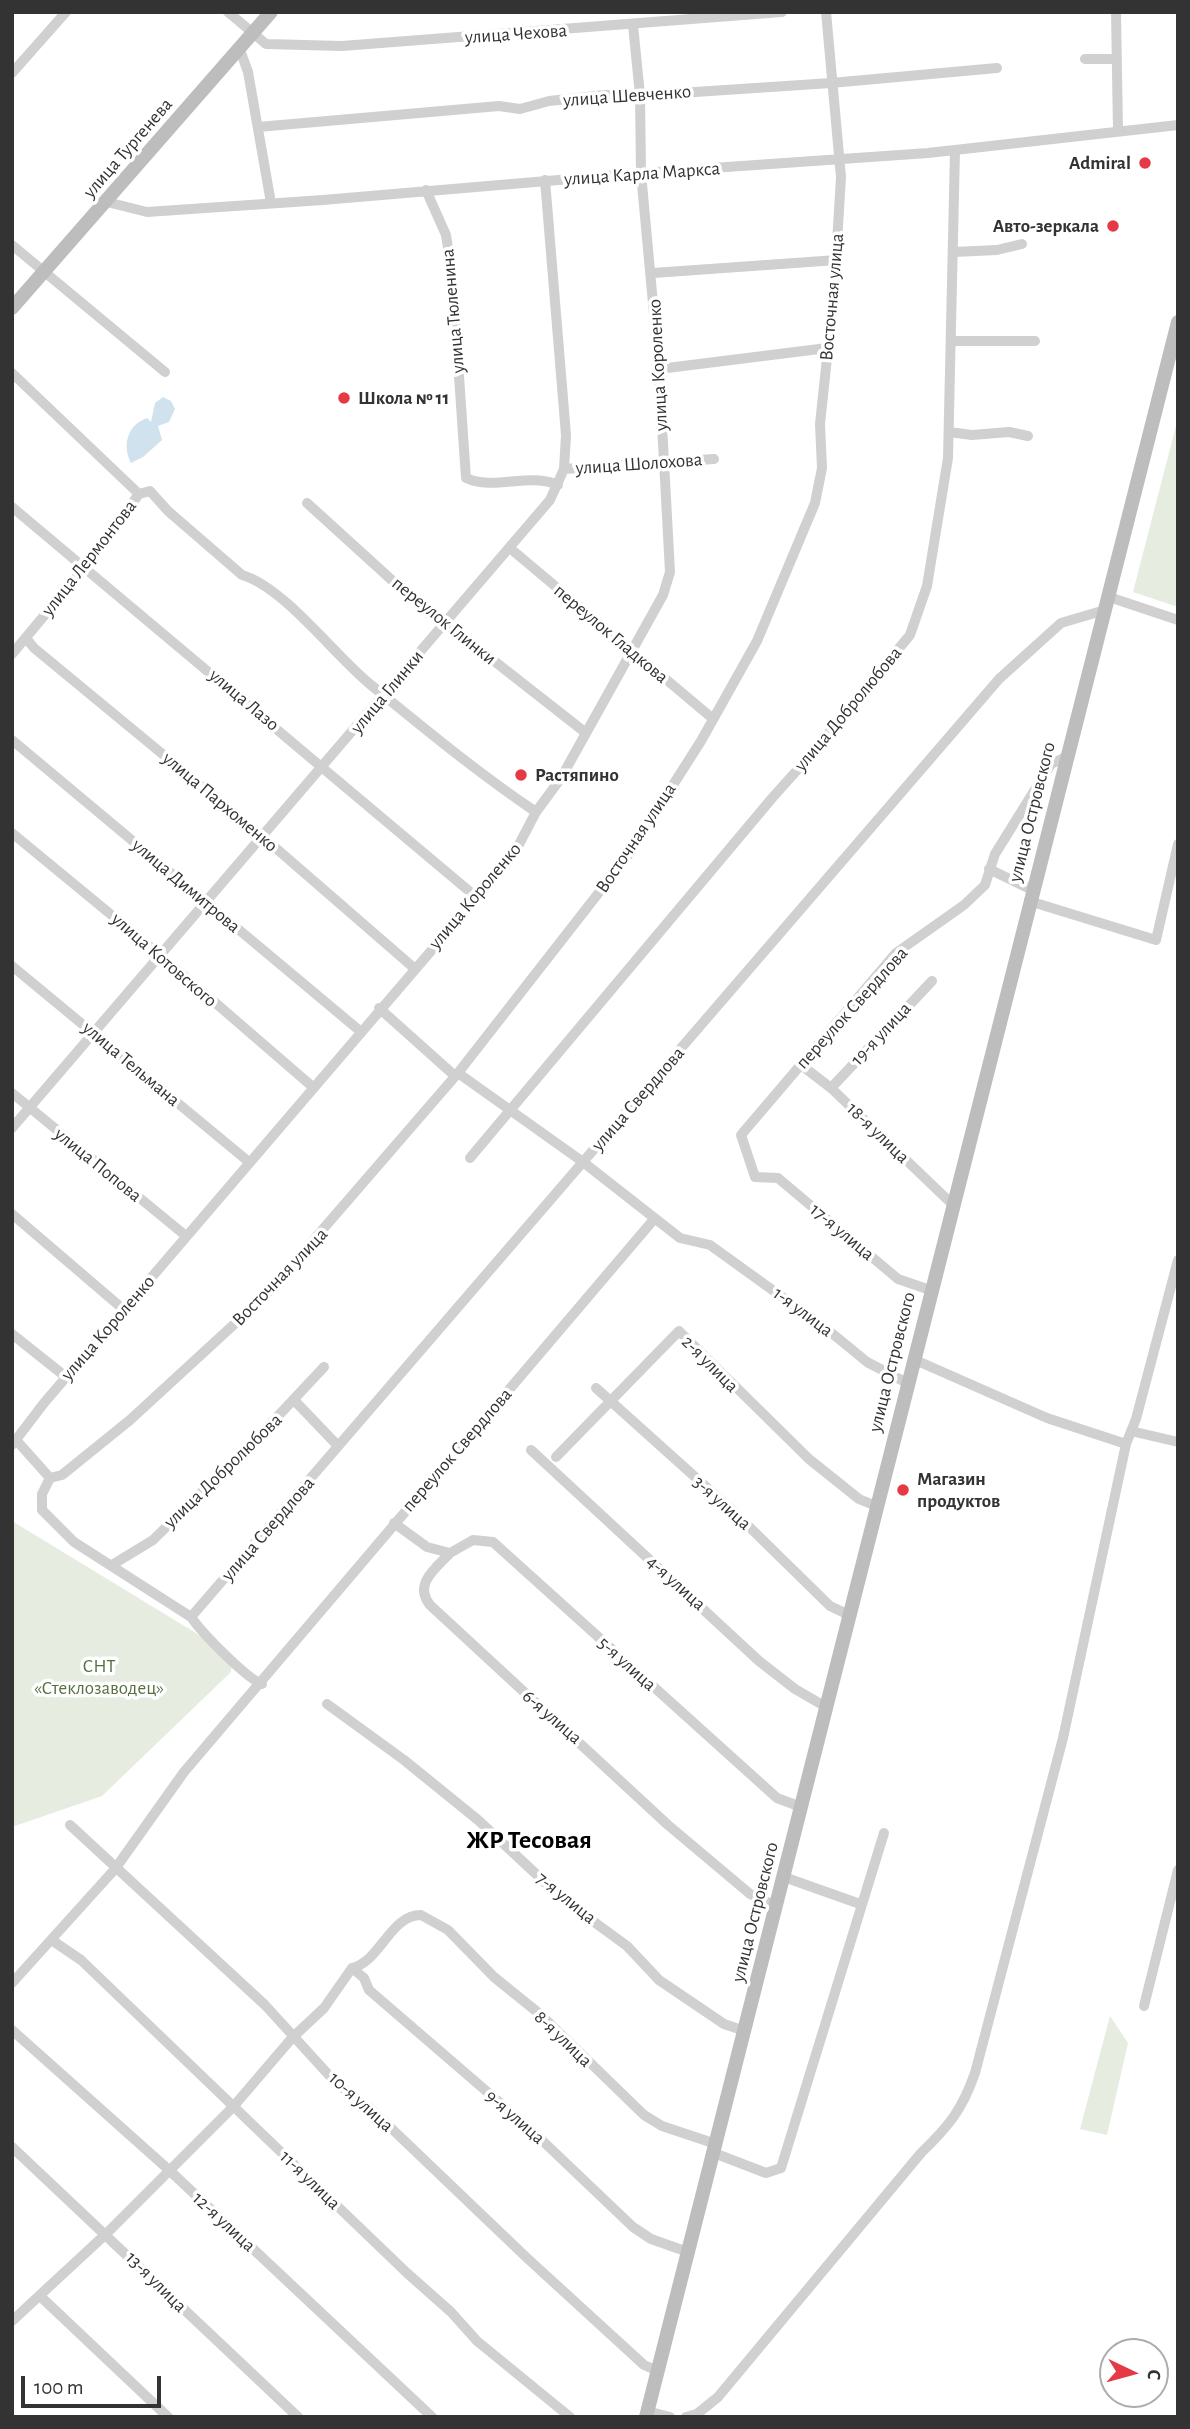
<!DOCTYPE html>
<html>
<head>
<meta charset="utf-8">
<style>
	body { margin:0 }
	#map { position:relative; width:1190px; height:2429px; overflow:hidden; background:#fff; font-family:"Alegreya Sans",sans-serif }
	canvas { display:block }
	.frame { position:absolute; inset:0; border:14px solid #333; pointer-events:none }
	.north { position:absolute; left:1099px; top:2338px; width:70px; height:70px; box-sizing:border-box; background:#fff; border:2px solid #adadad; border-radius:50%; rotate:95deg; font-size:19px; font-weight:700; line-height:28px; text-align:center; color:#333 }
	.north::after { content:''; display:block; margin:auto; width:24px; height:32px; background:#e63946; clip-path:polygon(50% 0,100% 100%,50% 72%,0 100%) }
	.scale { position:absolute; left:21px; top:2376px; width:140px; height:32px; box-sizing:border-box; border:4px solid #333; border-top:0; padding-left:9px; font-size:21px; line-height:24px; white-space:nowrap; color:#333; -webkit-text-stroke:5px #fff; paint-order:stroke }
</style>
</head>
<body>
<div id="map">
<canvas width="1190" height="2429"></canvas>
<div class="frame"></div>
<div class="north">С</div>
<div class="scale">100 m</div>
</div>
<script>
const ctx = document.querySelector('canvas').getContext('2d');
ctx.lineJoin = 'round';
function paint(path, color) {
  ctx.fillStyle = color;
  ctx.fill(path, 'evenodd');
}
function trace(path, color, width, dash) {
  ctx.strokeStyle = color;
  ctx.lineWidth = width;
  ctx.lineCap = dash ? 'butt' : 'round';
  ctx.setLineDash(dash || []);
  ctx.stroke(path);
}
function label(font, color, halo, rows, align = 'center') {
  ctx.font = font + ' "Alegreya Sans",sans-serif';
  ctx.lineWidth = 7;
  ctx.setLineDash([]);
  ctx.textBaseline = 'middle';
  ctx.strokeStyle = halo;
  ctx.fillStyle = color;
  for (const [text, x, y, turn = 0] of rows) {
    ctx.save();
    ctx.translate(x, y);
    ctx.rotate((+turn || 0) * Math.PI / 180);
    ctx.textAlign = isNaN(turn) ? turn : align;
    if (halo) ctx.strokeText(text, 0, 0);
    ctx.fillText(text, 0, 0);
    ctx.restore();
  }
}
const green = new Path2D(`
	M1178,418V607L1133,592Z
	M12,1521L232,1655L231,1672L102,1796L12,1827Z
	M1110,2016L1128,2043L1107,2135L1080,2129Z`);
const water = new Path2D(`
	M163,397L171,401L175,409L169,422L158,426L162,440L143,457L131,463C122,446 127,425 147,418L151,422L155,403Z`);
const street = new Path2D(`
	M228,12L266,44L342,46L782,12
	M1116,12L1118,131
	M240,50L248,72L271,203
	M1085,59H1115
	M12,73L66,12
	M258,127L499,106L520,109L549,101L605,95H650L831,83L997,68
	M426,190L446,235L452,274L466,478C494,491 529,472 558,485
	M107,202L147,212L323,200L641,173L928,153L1178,125
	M12,245L165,372
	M954,252L997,250L1022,244
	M653,273L837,260
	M952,341H1035
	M659,369L827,348
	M12,373L139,494L150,491L168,511L242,575C284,587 335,656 371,685C425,729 478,773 536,812
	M949,432L972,435L1009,432L1028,436
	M564,469L714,459
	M307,503L428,613L461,635L586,733
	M12,507L475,896
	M511,549L712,718
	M1109,597L1178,620
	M26,638L34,648L263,837L414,968
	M12,654L85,567L139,494
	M12,740L360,1031
	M12,833L160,955L314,1088
	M989,869L1032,890
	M1029,901L1156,940L1178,844
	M12,966L249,1162
	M379,1008L455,1076
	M801,1065L831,1088L952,1204
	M458,1073L583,1162L680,1238L710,1245L828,1330L867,1362L907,1383
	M831,1088L932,981
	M12,1093L186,1236
	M12,1128L550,500L564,469L566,435L545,180
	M470,1158L773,797L808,758L910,635L927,586L948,458L955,150
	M12,1214L123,1309
	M930,1290L898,1279L778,1178L755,1177L741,1135L896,953L964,905L985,885L995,854L1051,764L1066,757
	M12,1334L66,1377
	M913,1359L1047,1418L1126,1444
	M596,1388L733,1511L830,1606L849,1615
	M294,1400L338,1446
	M1131,1431L1178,1442
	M17,1441L50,1478L42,1494V1510L74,1542L191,1617C202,1633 246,1678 262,1684
	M12,1445L44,1403L514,854L536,812L561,778L663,595L670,572L659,369L641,173L640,95L633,25
	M531,1450L759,1661L795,1689L826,1707
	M556,1457L679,1331L809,1459L859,1499L876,1506
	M50,1478L62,1475L130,1420L266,1295L458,1073L629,854L701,741L757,641L815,503L822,468L820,424L834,292L841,177L826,12
	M394,1523L427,1547L450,1553C436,1568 413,1584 430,1605L668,1825L750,1894L776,1906
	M450,1553L473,1540L493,1542L777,1798L801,1807
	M112,1565L153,1540L264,1431L324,1367
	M191,1617L999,679L1061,623L1105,610
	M327,1704L404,1760L478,1820L564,1900L627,1946L659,1980L724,2024L745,2031
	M70,1825L265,2005L337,2084L369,2107L527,2258L644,2365L658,2371
	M784,1877L860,1904
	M53,1941L81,1960L407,2273L451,2312L477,2341L570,2417
	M352,1968C381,1961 390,1915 421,1915L448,1930L494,1977L541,2015L644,2115L662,2126L716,2144
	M352,1968L364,1978L369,1990L528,2127L633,2227L651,2239L688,2252
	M12,1983L115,1869L184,1772L655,1218
	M1144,2006L1178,1870
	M12,2030L169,2170L432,2417
	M12,2147L298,2417
	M714,2153L766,2173L781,2168L884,1833
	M40,2296L168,2417
	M12,2321L107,2233L233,2107L292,2038L324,2008L352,1968
	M647,2411L670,2417
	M686,2417L697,2414L718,2397L921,2153C949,2126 962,2110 975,2073L1063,1738L1126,1444L1136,1419L1178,1260`);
const secondary = new Path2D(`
	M12,308L271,12
	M646,2417L1178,322`);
const markers = [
	[1145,163,7,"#e63946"],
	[1113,226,7,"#e63946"],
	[344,398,7,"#e63946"],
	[521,775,7,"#e63946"],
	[903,1490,7,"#e63946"]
];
const streetNames = [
	["улица Чехова",516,34,-4],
	["улица Шевченко",627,96,-4],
	["улица Тургенева",128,148,-49],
	["улица Карла Маркса",642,174,-4],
	["Восточная улица",832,297,-85],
	["улица Тюленина",453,311,-95],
	["улица Короленко",658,365,-93],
	["улица Шолохова",639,464,-4],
	["улица Лермонтова",89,558,-52],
	["переулок Глинки",444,621,39],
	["переулок Гладкова",611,634,40],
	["улица Глинки",387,692,-50],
	["улица Лазо",244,700,40],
	["улица Добролюбова",848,709,-50],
	["улица Пархоменко",220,802,40],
	["улица Островского",1032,812,-76],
	["Восточная улица",636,838,-56],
	["улица Димитрова",186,886,40],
	["улица Короленко",475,896,-50],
	["улица Котовского",164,960,41],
	["переулок Свердлова",852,1008,-48],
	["19-я улица",881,1034,-47],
	["улица Тельмана",131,1064,40],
	["улица Свердлова",638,1099,-49],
	["18-я улица",878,1133,44],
	["улица Попова",98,1165,39],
	["17-я улица",842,1232,40],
	["Восточная улица",280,1277,-46],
	["1-я улица",803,1312,37],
	["улица Короленко",108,1328,-49],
	["улица Островского",892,1362,-76],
	["2-я улица",710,1364,45],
	["переулок Свердлова",457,1450,-49],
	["улица Добролюбова",223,1471,-44],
	["3-я улица",722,1503,42],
	["улица Свердлова",268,1529,-49],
	["4-я улица",676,1583,42],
	["5-я улица",627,1664,42],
	["6-я улица",552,1717,41],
	["7-я улица",566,1898,39],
	["улица Островского",755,1912,-76],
	["8-я улица",563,2039,44],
	["10-я улица",361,2102,42],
	["9-я улица",515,2117,41],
	["11-я улица",310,2180,44],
	["12-я улица",224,2222,43],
	["13-я улица",156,2282,45]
];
const poiNames = [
	["Admiral",1131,163,"right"],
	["Авто-зеркала",1099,226,"right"],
	["Школа № 11",358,398],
	["Растяпино",535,775],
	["Магазин",917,1479],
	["продуктов",917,1501]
];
const parkNames = [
	["СНТ",99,1666],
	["«Стеклозаводец»",99,1688]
];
const districtNames = [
	["ЖР Тесовая",529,1840]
];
paint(green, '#e6ecdf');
paint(water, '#cfe2ee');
trace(street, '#d0d0d0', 10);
trace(secondary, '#bdbdbd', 14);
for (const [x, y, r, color] of markers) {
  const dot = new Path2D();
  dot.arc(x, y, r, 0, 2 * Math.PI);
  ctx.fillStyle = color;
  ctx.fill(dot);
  trace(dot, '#fff', 2.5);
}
label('19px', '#333', '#fff', streetNames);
label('bold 19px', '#333', '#fff', poiNames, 'left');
label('19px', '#56703f', '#fff', parkNames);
label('bold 26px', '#000', '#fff', districtNames);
</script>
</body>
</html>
